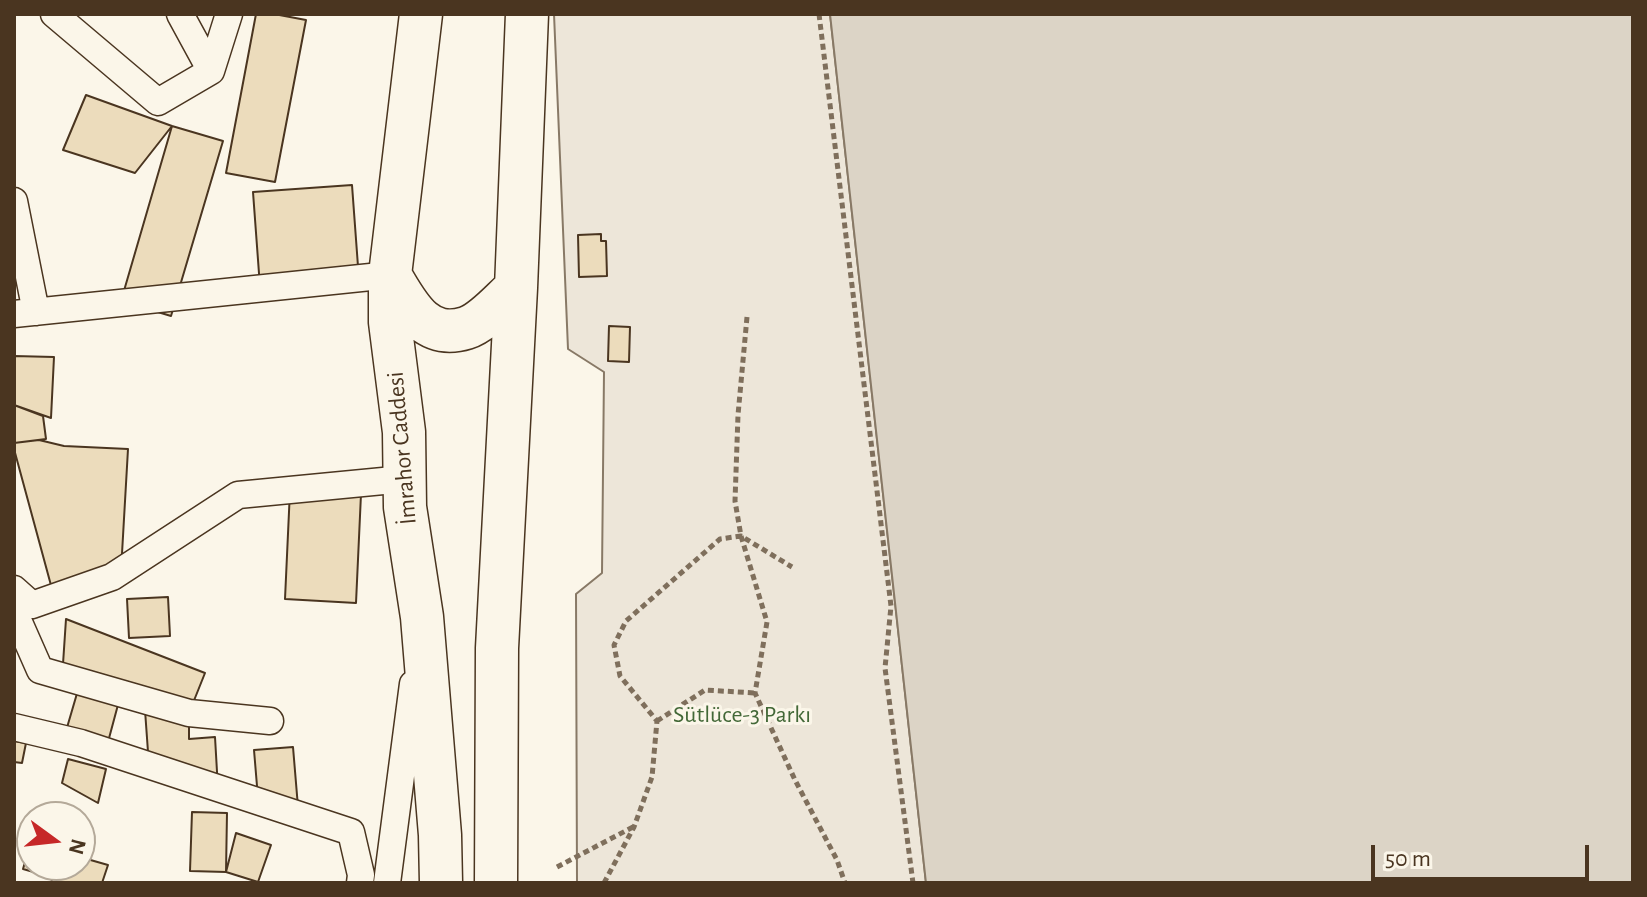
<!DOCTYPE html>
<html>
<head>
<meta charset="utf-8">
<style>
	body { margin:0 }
	#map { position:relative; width:1647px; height:897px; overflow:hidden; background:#fbf6e9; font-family:"Alegreya Sans",sans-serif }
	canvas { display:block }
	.frame { position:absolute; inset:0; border:16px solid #4a3520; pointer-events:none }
	.north { position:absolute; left:16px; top:801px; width:80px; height:80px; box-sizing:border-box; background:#fbf6e9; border:2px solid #b4a999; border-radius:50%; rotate:105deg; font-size:22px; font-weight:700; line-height:32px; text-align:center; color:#4a3520 }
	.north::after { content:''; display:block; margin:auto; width:28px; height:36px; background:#c62828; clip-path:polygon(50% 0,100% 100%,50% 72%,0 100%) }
	.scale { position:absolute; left:1371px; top:845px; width:218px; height:36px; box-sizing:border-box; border:4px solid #4a3520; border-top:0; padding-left:10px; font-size:24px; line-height:28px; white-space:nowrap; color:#4a3520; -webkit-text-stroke:6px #fbf6e9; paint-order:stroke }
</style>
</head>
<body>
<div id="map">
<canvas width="1647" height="897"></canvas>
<div class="frame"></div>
<div class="north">N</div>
<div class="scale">50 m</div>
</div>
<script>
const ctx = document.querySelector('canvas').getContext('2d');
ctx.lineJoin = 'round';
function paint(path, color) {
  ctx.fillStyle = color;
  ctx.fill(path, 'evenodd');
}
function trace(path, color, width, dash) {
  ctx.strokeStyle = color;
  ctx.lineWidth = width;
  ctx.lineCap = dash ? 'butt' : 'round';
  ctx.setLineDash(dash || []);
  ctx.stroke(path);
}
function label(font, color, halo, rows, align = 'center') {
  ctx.font = font + ' "Alegreya Sans",sans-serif';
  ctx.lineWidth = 6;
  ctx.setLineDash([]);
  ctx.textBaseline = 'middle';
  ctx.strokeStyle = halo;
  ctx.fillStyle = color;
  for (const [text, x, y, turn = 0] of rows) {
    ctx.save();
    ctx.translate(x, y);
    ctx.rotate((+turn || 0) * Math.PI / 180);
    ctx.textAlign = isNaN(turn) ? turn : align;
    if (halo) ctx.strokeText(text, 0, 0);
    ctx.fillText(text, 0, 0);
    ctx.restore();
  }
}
const green = new Path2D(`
	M554,14H830L926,883H577L576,594L602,573L604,372L568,349Z`);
const water = new Path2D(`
	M830,14H1633V883H926Z`);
const building = new Path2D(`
	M256,14H274L306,20L275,182L226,173Z
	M86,95L172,126L135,173L63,150Z
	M172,126L223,141L171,316L121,301Z
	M352,185L359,280L260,287L253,192Z
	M601,234V241H606L607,276L579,277L578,235Z
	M609,326L630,327L629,362L608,361Z
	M14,356L54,357L51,418L14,405Z
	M14,405L43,416L46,439L14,443Z
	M39,440L64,446L128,449L121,571L52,589L14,449V443Z
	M290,490L361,494L356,603L285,599Z
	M168,597L170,636L129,638L127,599Z
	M66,619L205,673L189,713L63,664Z
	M78,690L119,701L108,742L66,731Z
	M145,710L189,713V739L215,737L218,789L149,766Z
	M14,741L26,743L22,763L14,762Z
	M293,747L298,807L258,798L254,750Z
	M68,759L106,769L98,803L62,783Z
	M192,812L227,813L226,872L190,871Z
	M236,833L271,845L258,882L226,872Z
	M32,838V865H54L51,877L23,869Z
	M80,857L108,865L102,883H51L56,865H80Z`);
const path = new Path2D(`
	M819,14L891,606L885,668L913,883
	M747,317L738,415L735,501L741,536L767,622L755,693L795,780L837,860L845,883
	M657,721L705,690L755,693
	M557,867L633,827
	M604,883L634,827L652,777L657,721L620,676L614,645L626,621L720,539L741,536L792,567`);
const street = new Path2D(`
	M54,14L158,102L211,71L229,14
	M180,14L211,71
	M14,201L36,312
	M14,314L390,275
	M14,589L32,605L112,577L238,495L404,479
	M14,611L40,670L189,713L270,721
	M14,727L81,743L351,832L361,875L360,883
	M387,883L413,684`);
const primary = new Path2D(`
	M421,14L390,275V322L404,432L405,507L422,617L440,835L441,883
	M390,275C407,303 424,341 466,328C484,322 502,300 516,288
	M496,883L497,648L516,288L527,14`);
const streetNames = [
	["İmrahor Caddesi",402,448,-95]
];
const parkNames = [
	["Sütlüce-3 Parkı",742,715]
];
paint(green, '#ede6d9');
trace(green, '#887966', 2);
paint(water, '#dcd4c6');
trace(water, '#887966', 2);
paint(building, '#ecdcbc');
trace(building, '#4a3520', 2);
trace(street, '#4a3520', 29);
trace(primary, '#4a3520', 45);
trace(path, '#7f6f5c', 5, [6, 4]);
trace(street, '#fbf6e9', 26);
trace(primary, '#fbf6e9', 42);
label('24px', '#4a3520', '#fbf6e9', streetNames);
label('24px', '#436837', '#fbf6e9', parkNames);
</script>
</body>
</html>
